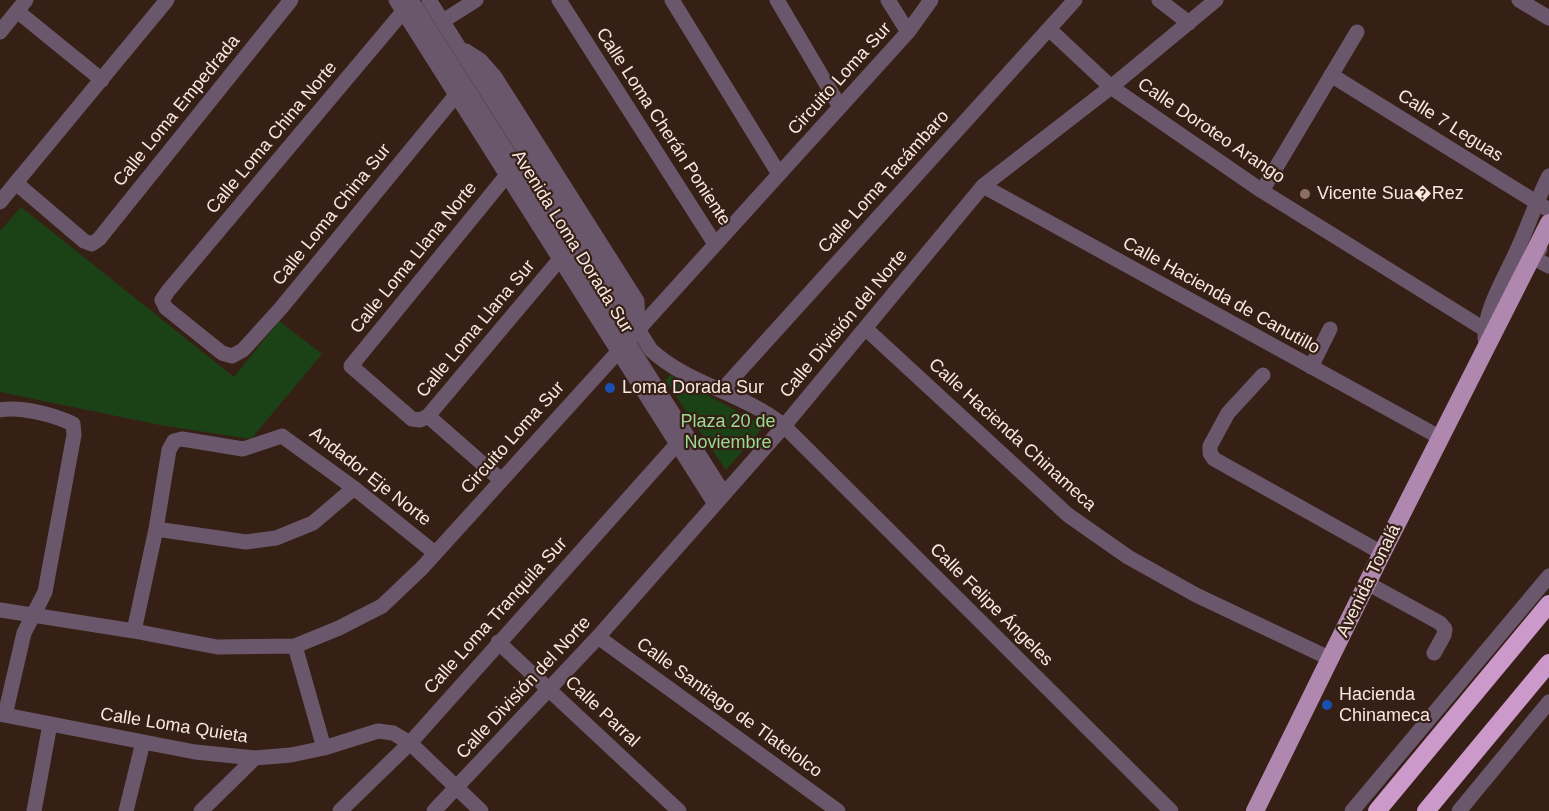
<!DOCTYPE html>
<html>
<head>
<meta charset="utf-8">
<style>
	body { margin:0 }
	canvas { display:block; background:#362016 }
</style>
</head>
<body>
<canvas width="1549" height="811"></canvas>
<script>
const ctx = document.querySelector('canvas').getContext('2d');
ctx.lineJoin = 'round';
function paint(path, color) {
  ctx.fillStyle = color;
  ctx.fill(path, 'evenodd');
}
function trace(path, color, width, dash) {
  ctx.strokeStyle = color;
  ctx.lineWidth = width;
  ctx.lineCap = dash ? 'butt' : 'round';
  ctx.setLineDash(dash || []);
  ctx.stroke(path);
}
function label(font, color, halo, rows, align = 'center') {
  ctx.font = font + ' Helvetica,sans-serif';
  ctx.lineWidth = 4.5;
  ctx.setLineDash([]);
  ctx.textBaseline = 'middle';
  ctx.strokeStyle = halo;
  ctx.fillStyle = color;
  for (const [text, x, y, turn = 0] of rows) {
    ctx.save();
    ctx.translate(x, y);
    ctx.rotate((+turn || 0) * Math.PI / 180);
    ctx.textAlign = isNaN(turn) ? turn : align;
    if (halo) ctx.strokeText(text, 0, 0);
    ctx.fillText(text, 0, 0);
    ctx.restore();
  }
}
const green = new Path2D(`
	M21,207L234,377L279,321L322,354L251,439L160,425L0,392V231Z
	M671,375L764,426L726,470L665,380Z`);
const minor = new Path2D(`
	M396,0L715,504
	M411,0L724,494
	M429,0L651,350C689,385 744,393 784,426L1171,811
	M559,0L715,244
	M672,0L779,174
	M777,0L840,107
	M888,0L908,32
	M1159,0L1189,23
	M1519,0L1549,18
	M412,1L168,291L162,300L166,308L222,353L232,356L243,350L281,308L456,95
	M17,11L102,80
	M443,21L476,0
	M1049,29L1111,87L1262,191L1484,329
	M0,32L26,0
	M466,51L480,60L495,77L637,301L638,329
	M1331,75L1549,210
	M507,175L351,366L412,419L420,420L428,416L560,259
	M16,183L84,241L92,244L99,239L291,0
	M983,186L1441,438
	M1262,191L1357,32
	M0,202L167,0
	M1540,249L1532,257L1549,266
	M865,328L1068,515L1128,557L1196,595L1331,659
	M1485,339C1484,309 1506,276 1518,248C1529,224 1537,199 1549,176
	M1311,367L1330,329
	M1263,375L1228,413L1210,446V453L1214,459L1382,553
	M722,390L1075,0
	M0,410C20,406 55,415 73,424L74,435L45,592L24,633L5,715
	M428,416L501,480
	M156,529L246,542L276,538L313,523L354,488
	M1367,583L1440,623L1445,629L1444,635L1434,653
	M0,610L134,631L217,647L295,646L339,628L382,606L422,568L908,32L931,0
	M134,631L156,529L169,450L174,441L182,439L243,449L282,436L354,488L435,553
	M598,637L838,811
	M498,642L679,811
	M295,646L324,748
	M0,714L195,752L255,758L291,755L324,748L378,731L393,733L410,743L481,811
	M34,811L50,724
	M126,811L143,742
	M201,811L255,758
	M340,811L410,743L677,444
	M434,811L598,637L784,426L983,186L1111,87L1216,0
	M1352,811L1549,576
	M1459,811L1549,702`);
const major = new Path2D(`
	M1255,811L1382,553L1549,223`);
const highway = new Path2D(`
	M1377,811L1549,604
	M1426,811L1549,663`);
const markers = [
	[1305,194,6,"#8d6e63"],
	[610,388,6,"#1a4fb4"],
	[1327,705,6,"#1a4fb4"]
];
const streetNames = [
	["Circuito Loma Sur",840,79,-48],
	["Calle Loma Empedrada",177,111,-51],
	["Calle 7 Leguas",1450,126,32],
	["Calle Loma Cherán Poniente",663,127,57],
	["Calle Doroteo Arango",1211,131,34],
	["Calle Loma China Norte",272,138,-50],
	["Calle Loma Tacámbaro",884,182,-48],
	["Calle Loma China Sur",332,215,-51],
	["Avenida Loma Dorada Sur",572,242,58],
	["Calle Loma Llana Norte",414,258,-51],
	["Calle Hacienda de Canutillo",1221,296,29],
	["Calle División del Norte",844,324,-50],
	["Calle Loma Llana Sur",476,329,-50],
	["Calle Hacienda Chinameca",1012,435,42],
	["Circuito Loma Sur",513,438,-48],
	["Andador Eje Norte",370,477,38],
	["Avenida Tonalá",1369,581,-64],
	["Calle Felipe Ángeles",991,605,45],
	["Calle Loma Tranquila Sur",496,616,-48],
	["Calle División del Norte",524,688,-47],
	["Calle Santiago de Tlatelolco",729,708,36],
	["Calle Parral",602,712,43],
	["Calle Loma Quieta",174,726,9]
];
const poiNames = [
	["Vicente Sua�Rez",1317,194],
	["Loma Dorada Sur",622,388],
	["Hacienda",1339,695],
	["Chinameca",1339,716]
];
const parkNames = [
	["Plaza 20 de",728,422],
	["Noviembre",728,443]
];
paint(green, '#1b4117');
trace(minor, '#6b576b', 15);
trace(major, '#b087af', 18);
trace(highway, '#cb9aca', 18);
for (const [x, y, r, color] of markers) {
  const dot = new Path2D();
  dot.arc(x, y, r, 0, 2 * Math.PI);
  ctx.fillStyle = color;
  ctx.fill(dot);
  trace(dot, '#362016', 2);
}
label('18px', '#f8e8e1', '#362016', streetNames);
label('18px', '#f8e8e1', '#362016', poiNames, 'left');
label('18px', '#9bda93', '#362016', parkNames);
</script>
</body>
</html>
